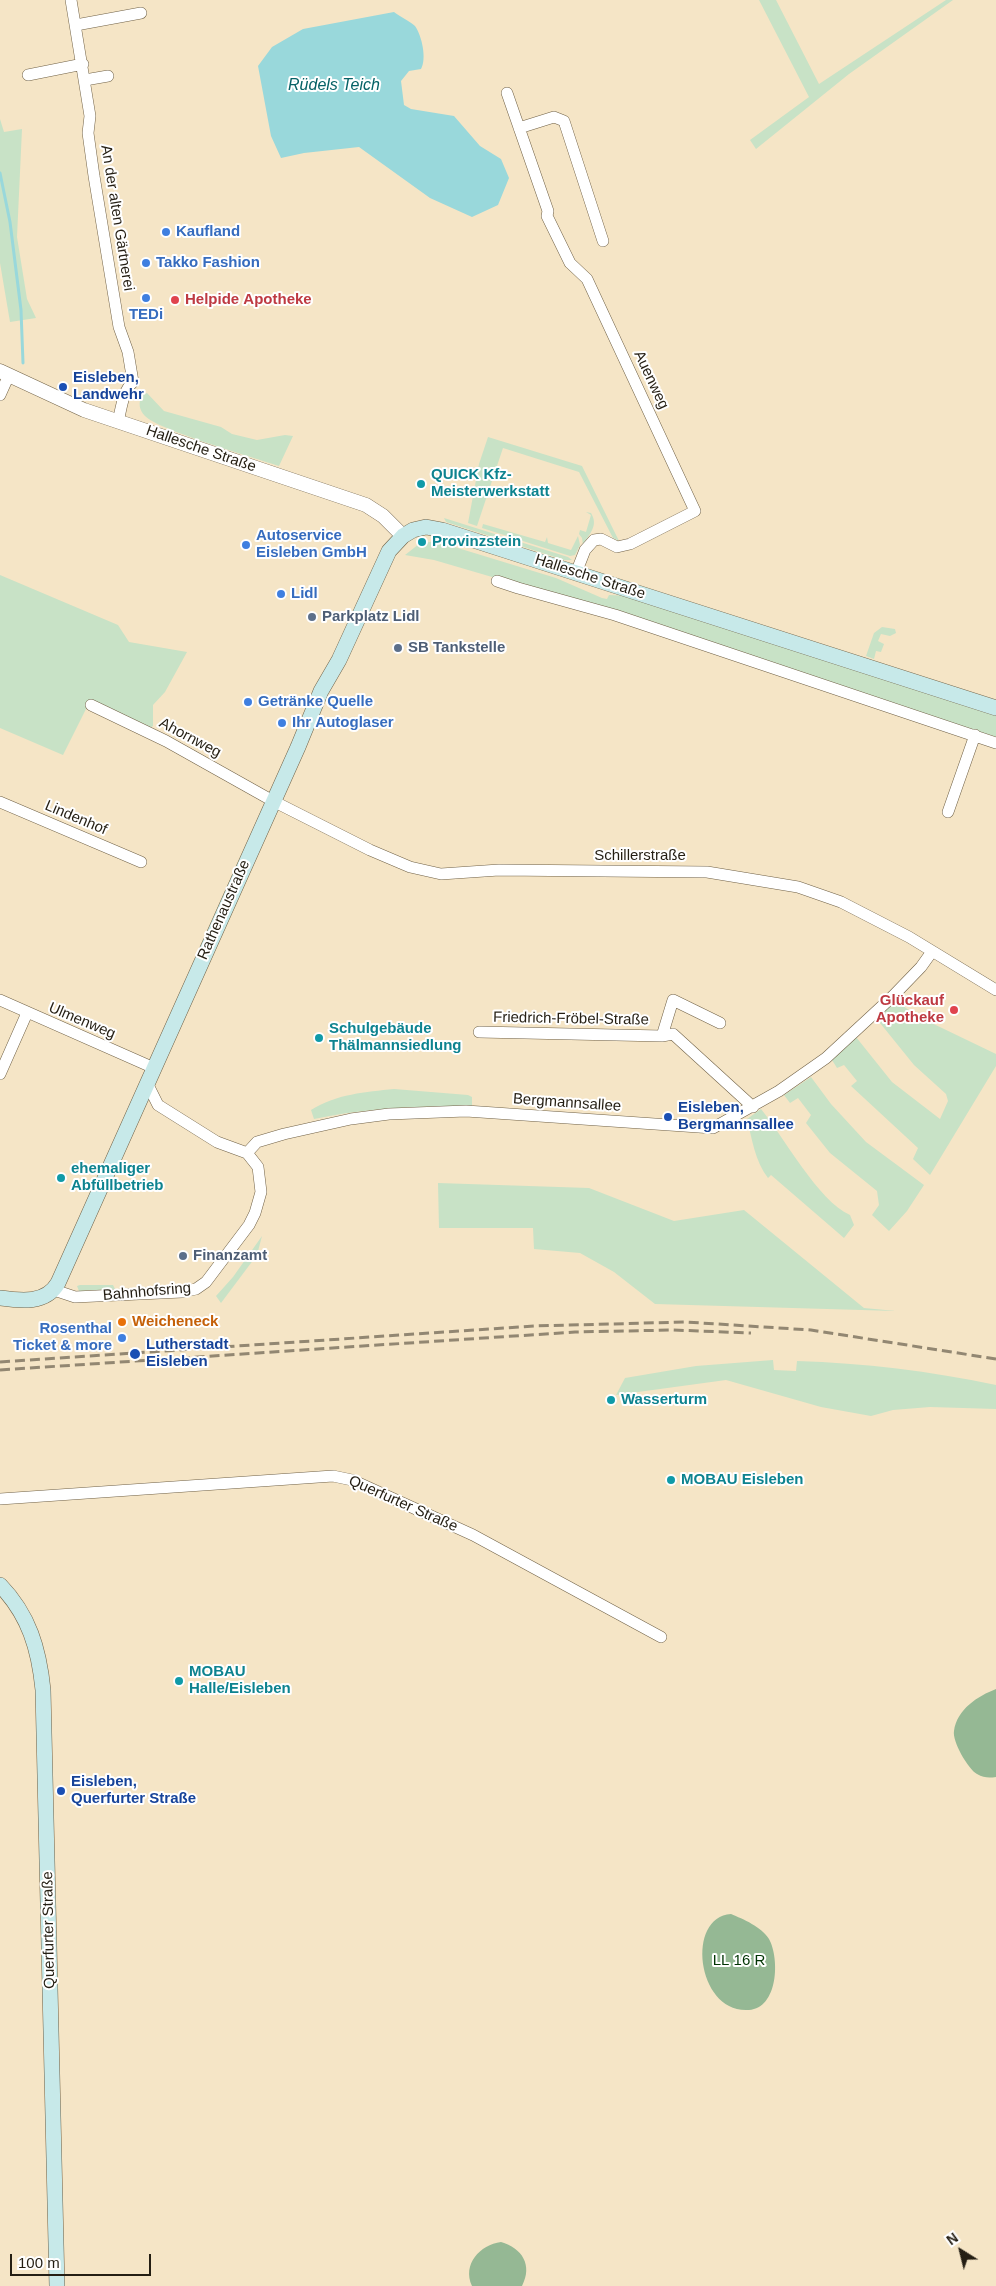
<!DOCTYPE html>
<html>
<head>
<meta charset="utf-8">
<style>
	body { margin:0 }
	#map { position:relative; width:996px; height:2286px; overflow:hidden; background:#f5e5c6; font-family:Arial,sans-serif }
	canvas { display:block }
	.north { position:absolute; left:936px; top:2226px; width:50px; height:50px; -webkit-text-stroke:4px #fff; paint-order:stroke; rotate:324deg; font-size:14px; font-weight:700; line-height:20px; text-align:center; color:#241e13 }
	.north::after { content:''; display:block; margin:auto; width:18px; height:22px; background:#241e13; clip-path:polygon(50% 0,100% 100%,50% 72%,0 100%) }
	.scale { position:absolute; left:10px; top:2254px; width:141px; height:22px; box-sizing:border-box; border:2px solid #241e13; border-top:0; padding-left:6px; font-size:15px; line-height:18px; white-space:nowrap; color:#241e13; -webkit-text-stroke:4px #fff; paint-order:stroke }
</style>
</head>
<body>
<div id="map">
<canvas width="996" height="2286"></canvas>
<div class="north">N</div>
<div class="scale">100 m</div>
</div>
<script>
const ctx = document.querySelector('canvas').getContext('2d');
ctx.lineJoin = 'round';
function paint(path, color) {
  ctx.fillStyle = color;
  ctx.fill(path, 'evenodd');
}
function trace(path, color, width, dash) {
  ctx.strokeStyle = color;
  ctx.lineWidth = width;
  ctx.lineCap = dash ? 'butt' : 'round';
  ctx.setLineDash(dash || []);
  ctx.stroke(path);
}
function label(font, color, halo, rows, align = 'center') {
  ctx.font = font + ' Arial,sans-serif';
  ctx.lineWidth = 4;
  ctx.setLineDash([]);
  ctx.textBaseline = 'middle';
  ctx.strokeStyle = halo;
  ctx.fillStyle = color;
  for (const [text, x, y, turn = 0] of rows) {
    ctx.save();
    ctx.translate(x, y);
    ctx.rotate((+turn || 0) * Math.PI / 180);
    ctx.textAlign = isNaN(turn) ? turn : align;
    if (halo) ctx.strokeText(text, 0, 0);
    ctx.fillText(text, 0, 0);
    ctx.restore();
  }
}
const green = new Path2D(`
	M759,0H776L819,84L946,0H953L849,74L756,149L750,140L809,97Z
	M0,119L4,132L22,129L17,237L27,299L36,318L10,322L0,263Z
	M147,393L164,411L221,427L232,434L257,440L285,435L293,436L279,466C255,458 158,430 145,416C139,410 138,403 142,395Z
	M488,437L582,466L619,541L613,538L579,472L503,448L477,526L468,523L479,464Z
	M586,512L591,513C599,526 589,534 583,545L582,538L579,534L580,530L586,532L591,515Z
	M444,518L568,557L572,560H564L446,522Z
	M483,524L545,542L547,537L548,543L571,550L578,536L580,545L575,555L570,556L482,528Z
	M435,541L556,578L602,598L607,599L609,595L631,596L996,713V737L516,584L434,560L405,555L419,544Z
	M0,575L118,625L129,642L187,652L165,692L153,705V726L148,729L90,701L63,755L0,728Z
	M882,627L895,629L896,633L890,636L881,634L878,641L884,644L881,652L876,651L874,659L866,656L874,633Z
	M895,1000L917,1016L996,1054V1066L930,1175L913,1159L918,1148L851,1086L857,1081L844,1065L837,1068L832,1060L856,1037L892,1082L940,1119L948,1101L946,1094L914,1065L876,1018Z
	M811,1077L831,1104L866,1142L924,1185L907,1211L889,1231L872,1215L879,1205L877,1191L830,1153L806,1123L811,1115L798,1098L790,1103L784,1095Z
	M394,1089L468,1095L472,1097V1107C419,1105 366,1108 314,1119L311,1110C336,1094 366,1092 394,1089Z
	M761,1109C784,1137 818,1201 850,1215L854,1225L844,1238L771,1175L768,1178C755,1161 752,1139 747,1119Z
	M438,1183L589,1188L674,1221L744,1210L864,1308L896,1311L655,1304L614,1272L580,1253L534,1249L533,1228H439Z
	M262,1236L257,1255L221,1303L216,1296L233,1277Z
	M80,1285H113L115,1289L79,1291L77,1286Z
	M773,1360L774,1370L796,1371L797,1361C864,1363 930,1371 996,1385V1409L930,1407L893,1410L871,1416L821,1407L726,1380L616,1395L625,1378L696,1366Z`);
const forest = new Path2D(`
	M996,1689V1777C989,1778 984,1778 977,1774C968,1769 952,1741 954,1731C957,1709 978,1696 996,1689Z
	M731,1914C743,1919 762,1927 769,1939C780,1959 778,2008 749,2010C697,2014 685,1917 731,1914Z
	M501,2242C522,2248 533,2265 522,2286H472C462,2264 480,2245 501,2242Z`);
const water = new Path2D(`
	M394,12C400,17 410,21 415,26C422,36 427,59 421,69L409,71L401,81L404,105L411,109L454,116L480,146L501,159L509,178L498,205L472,217L430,198L359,147L304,153L281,158L271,136L258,66L272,47L303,29Z`);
const stream = new Path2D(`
	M0,173L10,222L21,310L23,363`);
const minor = new Path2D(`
	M71,0L90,116L88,133L94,176L119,327L128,352L133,382C123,390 121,410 118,422
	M76,25L141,13
	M28,75L83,64
	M85,80L108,76
	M507,93L548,211L547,216L570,263L587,279L695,511L630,544L617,547L601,539L594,540L585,550L576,573
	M519,128L554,117L564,121L603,241
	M0,395L9,375
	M497,581L518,588L615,615L996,743
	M91,705L166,741L273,801L370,850L410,867L441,874L499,870L707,872L798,887L841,902L909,937L996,990
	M0,802L141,862
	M948,812L975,735
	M0,1000L154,1068
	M479,1032L662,1036L673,1034L753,1107
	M662,1036L673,1000L720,1023
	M0,1074L27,1013
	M247,1153L257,1142L284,1134L351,1119L389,1114L466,1111L713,1128L779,1091L826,1058L893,996L921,967L931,953
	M54,1290L75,1297L182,1292L196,1289L206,1282L249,1225L255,1213L261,1192L258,1167L247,1153L217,1142L158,1105L147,1083
	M0,1499L333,1476L352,1480L473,1535L661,1637`);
const tertiary = new Path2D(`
	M0,371L84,410L366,505L383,516L403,536`);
const secondary = new Path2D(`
	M0,1298C21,1301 46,1304 58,1283L298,747L321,691L339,660L389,551L403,536L413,530L426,527L442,530L996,708
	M0,1585C29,1615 39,1649 43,1690L57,2286`);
const rail = new Path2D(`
	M0,1362L534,1326L686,1322L811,1330L996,1359
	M0,1370L575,1332L673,1330L751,1333`);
const markers = [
	[166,232,5,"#3f7fe0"],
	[146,263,5,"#3f7fe0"],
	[146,298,5,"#3f7fe0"],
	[175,300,5,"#e0444e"],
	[63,387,5,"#1a4fb4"],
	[421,484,5,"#0f9aa8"],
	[422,542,5,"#0f9aa8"],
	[246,545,5,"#3f7fe0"],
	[281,594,5,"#3f7fe0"],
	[312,617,5,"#5c6f8a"],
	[398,648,5,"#5c6f8a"],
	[248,702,5,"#3f7fe0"],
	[282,723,5,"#3f7fe0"],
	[954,1010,5,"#e0444e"],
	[319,1038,5,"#0f9aa8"],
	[668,1117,5,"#1a4fb4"],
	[61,1178,5,"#0f9aa8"],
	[183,1256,5,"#5c6f8a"],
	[122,1322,5,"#e8710a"],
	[122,1338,5,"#3f7fe0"],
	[135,1354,6,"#1a4fb4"],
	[611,1400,5,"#0f9aa8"],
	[671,1480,5,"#0f9aa8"],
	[179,1681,5,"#0f9aa8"],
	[61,1791,5,"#1a4fb4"]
];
const streetNames = [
	["An der alten Gärtnerei",117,218,81],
	["Auenweg",651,380,65],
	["Hallesche Straße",201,449,19],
	["Hallesche Straße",590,577,18],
	["Ahornweg",190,738,28],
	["Lindenhof",76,818,23],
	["Schillerstraße",640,856],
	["Rathenaustraße",224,910,-66],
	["Friedrich-Fröbel-Straße",571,1019,1],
	["Ulmenweg",82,1021,23],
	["Bergmannsallee",567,1103,4],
	["Bahnhofsring",147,1292,-5],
	["Querfurter Straße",403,1504,24],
	["Querfurter Straße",49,1930,-91]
];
const shopNames = [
	["Kaufland",176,232],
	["Takko Fashion",156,263],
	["TEDi",146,315,"center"],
	["Autoservice",256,536],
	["Eisleben GmbH",256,553],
	["Lidl",291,594],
	["Getränke Quelle",258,702],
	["Ihr Autoglaser",292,723],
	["Rosenthal",112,1329,"right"],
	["Ticket & more",112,1346,"right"]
];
const healthNames = [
	["Helpide Apotheke",185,300],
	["Glückauf",944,1001,"right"],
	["Apotheke",944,1018,"right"]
];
const transitNames = [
	["Eisleben,",73,378],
	["Landwehr",73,395],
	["Eisleben,",678,1108],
	["Bergmannsallee",678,1125],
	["Lutherstadt",146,1345],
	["Eisleben",146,1362],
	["Eisleben,",71,1782],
	["Querfurter Straße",71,1799]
];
const cultureNames = [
	["QUICK Kfz-",431,475],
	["Meisterwerkstatt",431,492],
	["Provinzstein",432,542],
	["Schulgebäude",329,1029],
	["Thälmannsiedlung",329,1046],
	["ehemaliger",71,1169],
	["Abfüllbetrieb",71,1186],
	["Wasserturm",621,1400],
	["MOBAU Eisleben",681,1480],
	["MOBAU",189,1672],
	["Halle/Eisleben",189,1689]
];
const serviceNames = [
	["Parkplatz Lidl",322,617],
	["SB Tankstelle",408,648],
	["Finanzamt",193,1256]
];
const foodNames = [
	["Weicheneck",132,1322]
];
const parkNames = [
	["LL 16 R",739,1961]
];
const waterNames = [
	["Rüdels Teich",334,86]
];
paint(green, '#c8e2c6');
paint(forest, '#95b894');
paint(water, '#99d8db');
trace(stream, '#99d8db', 3);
trace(minor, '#706146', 12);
trace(tertiary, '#706146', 15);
trace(secondary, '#706146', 16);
trace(minor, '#fff', 11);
trace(tertiary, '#fff', 14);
trace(secondary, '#c7e9e9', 15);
trace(rail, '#928772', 3, [10, 5]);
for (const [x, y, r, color] of markers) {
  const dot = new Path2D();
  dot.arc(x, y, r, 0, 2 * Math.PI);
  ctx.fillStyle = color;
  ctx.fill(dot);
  trace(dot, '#fff', 2);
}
label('15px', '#241e13', '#fff', streetNames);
label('bold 15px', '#366cbe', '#fff', shopNames, 'left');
label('bold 15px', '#be3a42', '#fff', healthNames, 'left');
label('bold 15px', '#164399', '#fff', transitNames, 'left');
label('bold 15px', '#0d838f', '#fff', cultureNames, 'left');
label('bold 15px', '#4e5e75', '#fff', serviceNames, 'left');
label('bold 15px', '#c56008', '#fff', foodNames, 'left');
label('15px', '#003403', '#fff', parkNames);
label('italic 16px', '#066266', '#fff', waterNames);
</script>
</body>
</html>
